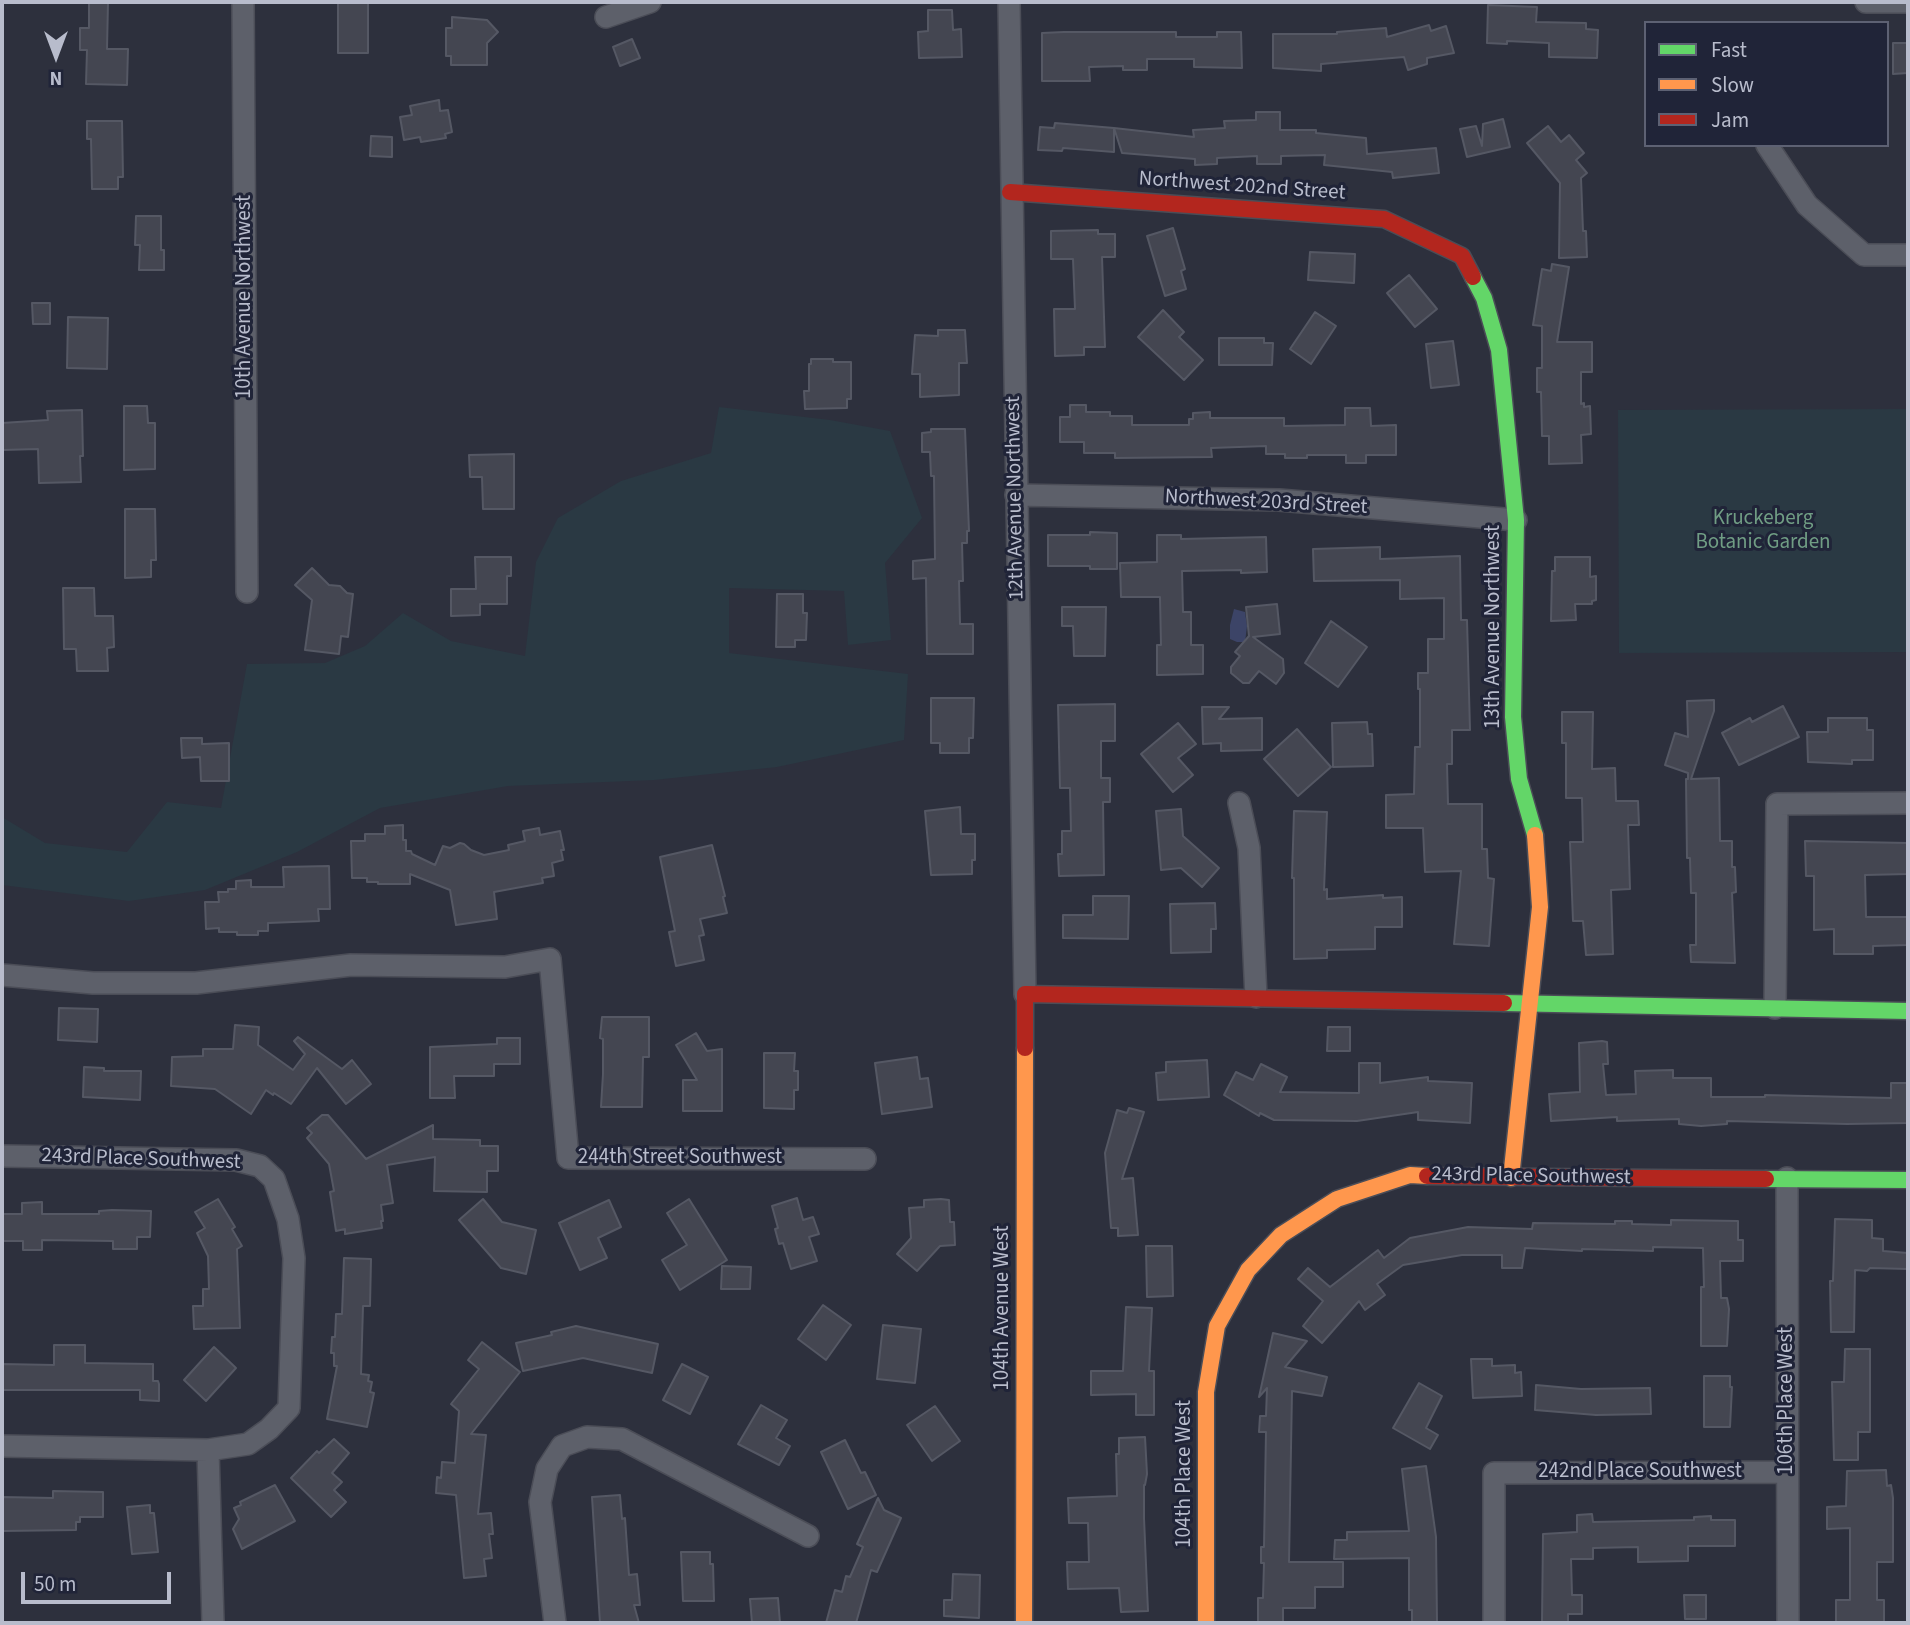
<!DOCTYPE html>
<html>
<head>
<meta charset="utf-8">
<style>
	body { margin:0 }
	#map { position:relative; width:1910px; height:1625px; overflow:hidden; background:#2d303d; font-family:"Source Sans 3",sans-serif }
	canvas { display:block }
	.frame { position:absolute; inset:0; border:4px solid #b8bccc; pointer-events:none }
	.legend { position:absolute; left:1644px; top:21px; width:245px; height:126px; box-sizing:border-box; background:#202438; border:2px solid #5d6173; margin:0; padding:9px 12px; list-style:none; font-size:21px; color:#b8bccc }
	.legend li { display:flex; align-items:center; gap:14px; height:35px }
	.legend b { width:35px; border:2px solid #5d6173 }
	.north { position:absolute; left:21px; top:21px; width:70px; height:70px; -webkit-text-stroke:5px #202438; paint-order:stroke; rotate:180deg; font-size:19px; font-weight:700; line-height:28px; text-align:center; color:#b8bccc }
	.north::after { content:''; display:block; margin:auto; width:24px; height:32px; background:#b8bccc; clip-path:polygon(50% 0,100% 100%,50% 72%,0 100%) }
	.scale { position:absolute; left:21px; top:1572px; width:150px; height:32px; box-sizing:border-box; border:4px solid #b8bccc; border-top:0; padding-left:9px; font-size:21px; line-height:24px; white-space:nowrap; color:#b8bccc; -webkit-text-stroke:5px #202438; paint-order:stroke }
</style>
</head>
<body>
<div id="map">
<canvas width="1910" height="1625"></canvas>
<div class="frame"></div>
<ul class="legend">
<li><b style="height:9px;background:#63d668"></b>Fast</li>
<li><b style="height:9px;background:#ff974d"></b>Slow</li>
<li><b style="height:9px;background:#b3261e"></b>Jam</li>
</ul>
<div class="north">N</div>
<div class="scale">50 m</div>
</div>
<script>
const ctx = document.querySelector('canvas').getContext('2d');
ctx.lineJoin = 'round';
function paint(path, color) {
  ctx.fillStyle = color;
  ctx.fill(path, 'evenodd');
}
function trace(path, color, width, dash) {
  ctx.strokeStyle = color;
  ctx.lineWidth = width;
  ctx.lineCap = dash ? 'butt' : 'round';
  ctx.setLineDash(dash || []);
  ctx.stroke(path);
}
function label(font, color, halo, rows, align = 'center') {
  ctx.font = font + ' "Source Sans 3",sans-serif';
  ctx.lineWidth = 6;
  ctx.setLineDash([]);
  ctx.textBaseline = 'middle';
  ctx.strokeStyle = halo;
  ctx.fillStyle = color;
  for (const [text, x, y, turn = 0] of rows) {
    ctx.save();
    ctx.translate(x, y);
    ctx.rotate((+turn || 0) * Math.PI / 180);
    ctx.textAlign = isNaN(turn) ? turn : align;
    if (halo) ctx.strokeText(text, 0, 0);
    ctx.fillText(text, 0, 0);
    ctx.restore();
  }
}
const green = new Path2D(`
	M719,407L830,420L890,431L922,518L885,563L891,640L848,645L844,591L729,588V653L908,674L904,740L777,767L654,780L508,786L380,808L297,852L205,890L129,901L2,885V817L45,843L127,852L167,802L221,808L247,664L325,663L365,646L403,613L451,641L525,656L536,562L558,518L621,481L711,453Z
	M1908,409V652L1619,653L1618,410Z`);
const water = new Path2D(`
	M1234,609L1245,612L1247,626L1245,642H1237L1230,639V625Z`);
const building = new Path2D(`
	M89,2H108L107,49H128L127,85L86,84L87,50H80V28H89Z
	M338,2H368V53H338Z
	M1488,5L1537,7L1536,22L1586,23V29L1598,30L1597,58L1549,57V43L1507,41V44L1487,43Z
	M928,10H952L953,30L961,29L962,57L919,58L918,32L928,31Z
	M452,17L487,20L498,32L487,43V65H451V56H446V28H452Z
	M1429,25L1431,31L1446,26L1454,53L1427,58V64L1408,70L1404,57L1321,64V71L1273,68V34H1337V32L1386,28L1387,37Z
	M1064,32H1176V37H1217V32H1241L1242,68L1194,67V59H1147V70H1123V66L1089,67L1090,81H1042V33Z
	M632,39L640,58L620,66L613,47Z
	M1893,43H1908V73L1893,74Z
	M439,100L440,111L448,110L452,132L445,134L446,138L421,142L420,137L404,140L400,117L412,115L410,106Z
	M1256,112H1280V130H1316V133L1366,138L1367,154L1436,148L1439,173L1393,178L1392,172L1324,165L1325,155L1281,156V164H1257V156L1217,158V164L1195,165V159L1122,153L1114,128L1194,137L1193,130L1225,128L1224,121L1256,120Z
	M1503,119L1510,147L1467,157L1460,129L1476,126L1482,146L1483,124Z
	M87,121H122L123,177H118V189H92L91,139H87Z
	M1055,123L1114,128V152L1063,148L1062,151L1038,150L1040,127L1054,128Z
	M1548,126L1561,142L1569,135L1584,153L1576,160L1587,173L1581,178L1583,231H1586L1587,257L1559,258L1560,183L1527,143Z
	M371,136L392,137V157L370,156Z
	M136,216H161V250H164V270H139L140,245H135Z
	M1173,228L1185,269L1181,271L1186,289L1165,296L1147,236Z
	M1098,230V234H1115V257H1102L1105,347H1084V355L1055,356L1054,309H1075L1073,259H1051V231Z
	M1310,252L1355,254L1354,283L1308,280Z
	M1552,264L1569,267L1557,342H1592V372H1581V404L1584,403V407L1590,406L1591,434L1581,435L1582,463L1549,464V436H1542L1541,392H1537V368H1542V326L1533,325L1542,269L1551,271Z
	M1409,275L1437,309L1415,327L1387,293Z
	M32,303H50V324H33Z
	M1163,310L1184,332L1179,337L1203,360L1184,380L1138,337Z
	M1315,312L1336,326L1311,364L1290,349Z
	M68,317L108,318L107,369L67,368Z
	M938,330H965L967,363H959V395L920,397V374H912L915,335L938,336Z
	M1219,338H1264V343H1273L1272,365H1219Z
	M1453,341L1459,385L1431,388L1426,344Z
	M811,359H833V362H851V399H847V408L805,409L804,391H809V364H811Z
	M1070,405H1086V412H1110V416H1132V425H1189V419H1193V413L1210,412V418H1284V426L1345,425V408H1370L1371,426L1396,425V455H1366V463H1346V455H1307V458H1285V454H1266V446L1211,448L1212,457L1115,458V453H1084V442H1060V417H1070Z
	M124,406H147L148,423H155V469L124,470Z
	M82,410L83,456H80L81,482L39,483L38,449L2,450V423L48,420L47,411Z
	M931,429H965L969,531H967V543H962L963,581H959L960,624H973V654H927L926,578L913,579V561L935,559L934,476H931L930,452H922V433L931,432Z
	M514,454V509H483L482,477H470L469,455Z
	M125,509H155L156,560H151V577L125,578Z
	M1090,532L1117,533V569H1090V566H1048V535H1090Z
	M1157,535H1181V539L1266,537L1267,572L1241,573V570L1182,571L1183,612H1191V645H1203V674L1157,675V645H1161L1160,597H1121L1120,563L1157,562Z
	M1380,547V559L1460,556L1461,620H1467L1470,730H1452V764H1447L1448,804H1482V849H1487L1488,878L1494,879L1489,946L1454,944L1461,871L1425,872L1423,828H1386V795L1414,794L1415,747H1420V689H1418V673H1428V639H1444V598L1400,599V580L1314,581L1313,549Z
	M475,557H511V576H507V604H480V615L451,616V589H476Z
	M1555,557H1590V577L1596,576V600L1592,601V604H1575L1576,620L1551,621L1552,571H1555Z
	M312,568L329,585L340,586L347,593L353,594L348,637L341,636L339,654L305,650L312,600L295,585Z
	M63,588H94L95,616H113L114,647L107,648L108,671H77L76,649H64Z
	M777,594H803V613H807L806,640H795V647H776Z
	M1277,604L1280,634L1253,637L1283,659L1284,673L1276,684L1259,671L1249,683H1243L1231,673V667L1240,656L1235,652L1249,636L1246,607Z
	M1062,607H1106L1105,656H1074L1073,626H1062Z
	M1331,621L1367,647L1338,687L1305,663Z
	M931,698H974L973,738H969V753H940V743H931Z
	M1714,700V711L1691,779L1719,778L1720,841H1732V867H1735L1736,892L1732,893L1735,963L1691,962L1690,945H1696V893H1691L1690,858H1687L1686,779H1688V773L1665,765L1675,733L1688,737L1687,701Z
	M1115,704V741H1101V778H1110V802H1103L1104,875L1059,876L1058,854H1062V831H1071L1070,788H1060L1058,705Z
	M1783,706L1799,737L1739,765L1722,733L1750,718L1752,722Z
	M1202,707H1229L1219,719L1262,718V750L1221,751V743L1203,744Z
	M1562,712H1593L1592,769L1615,768L1616,801H1638L1639,825H1628L1630,889L1611,890L1613,954L1586,955L1583,921H1573L1570,842H1583L1582,798H1566V743H1562Z
	M1828,718H1867V730H1873V760H1852V764L1808,762L1807,732H1828Z
	M1367,722L1368,734H1372L1373,766L1333,767L1332,723Z
	M1178,723L1196,744L1178,758L1193,775L1173,792L1141,754Z
	M1297,729L1331,767L1298,796L1264,759Z
	M181,738H202V744L229,743V781H201L200,757L182,758Z
	M960,807L961,834H975V860H972V874L931,875L925,811Z
	M1181,809L1183,836L1219,868L1202,887L1181,868L1161,870L1156,811Z
	M1294,811L1327,812L1324,890L1327,889V899L1383,895V898L1402,897V927H1375V949L1327,950V958L1294,959V878H1292Z
	M403,825V840H406V851H411L412,854L435,865L443,846L450,848L460,843L464,844L471,850L484,855L509,850L508,845L525,841L523,831L539,828L540,835L560,831L564,850H561L563,860L552,863L554,876L542,878L543,883L494,892L497,919L456,925L450,890L410,874V884H378V882H367V878H352L351,841H365V834H385V826Z
	M1805,841L1908,843V874L1865,875L1866,917H1908V945L1873,946V954H1834V929L1814,930V876H1806Z
	M712,845L725,896L723,897L727,913L700,919L704,935L699,936L704,960L676,966L669,932L675,931L660,857Z
	M329,866L330,909H318L319,921L268,923V931H258V935H237V932H219V928L206,929L205,902H219L218,892H228V889H236V881L251,880V887H284L283,867Z
	M1093,896H1129L1128,939L1063,938V915H1093Z
	M1215,903L1216,929H1211V952L1171,953L1170,904Z
	M59,1008L98,1009L97,1042L58,1040Z
	M602,1017H649V1057H643L642,1107H601L603,1074V1039L600,1038Z
	M235,1025L259,1027L258,1045L293,1070L305,1054L294,1041L298,1037L342,1069L352,1060L371,1084L346,1104L317,1068L291,1104L274,1093L273,1095L266,1090L251,1114L215,1089L171,1086L172,1057L203,1056V1049H233Z
	M1328,1027H1350V1051H1327Z
	M696,1033L707,1051L722,1049V1111H683V1080H697L676,1045Z
	M497,1038H520V1064H494V1076H454L455,1098H430V1047L497,1044Z
	M1602,1041L1607,1042L1608,1064H1603L1606,1095L1636,1094L1635,1071L1673,1070V1078H1711V1097H1765V1095L1891,1098V1083H1908V1123L1847,1124L1727,1121V1124L1701,1126L1679,1124V1119L1617,1121V1117L1551,1121L1549,1094L1580,1092L1579,1043Z
	M764,1053H795L794,1071H798V1090H794V1109L764,1108Z
	M917,1057L920,1079L928,1078L932,1107L882,1114L875,1063Z
	M1207,1060L1209,1097L1158,1100L1156,1073L1166,1072V1062Z
	M1359,1063H1380V1083L1428,1077V1081L1472,1083L1470,1123L1418,1120V1112L1357,1121L1274,1120L1260,1113L1259,1116L1224,1095L1236,1072L1253,1080L1261,1064L1287,1077L1280,1092L1359,1093Z
	M84,1067L104,1068V1071H141L140,1100L83,1097Z
	M1129,1108L1144,1112L1122,1179L1133,1178L1138,1235L1118,1236V1228H1111L1105,1153L1117,1110L1127,1113Z
	M322,1115H328L366,1159L433,1125V1139L480,1140V1146H498V1171H487V1192L434,1191L435,1157L387,1165L393,1203L381,1205L383,1221H381L382,1228L345,1234V1229L336,1231L330,1192L334,1191L329,1164L307,1138L312,1133L307,1128Z
	M797,1198L803,1220L813,1217L819,1234L809,1237L817,1261L791,1269L783,1243L779,1244L775,1229L778,1228L772,1206Z
	M218,1199L235,1227L232,1229L242,1246L237,1249L240,1328L194,1329L193,1306H203V1289H209L208,1256L197,1233L205,1228L195,1212Z
	M483,1199L502,1222L536,1230L526,1274L501,1268L459,1220Z
	M689,1199L727,1260L680,1290L662,1260L687,1245L667,1213Z
	M941,1199L949,1200L950,1222H954L955,1245L940,1246L917,1271L897,1254L911,1238L909,1208L924,1207V1200Z
	M609,1200L621,1227L598,1238L607,1258L580,1270L559,1223Z
	M42,1202V1214H99V1211L112,1210L151,1211L150,1237H137V1249H113V1241L42,1240V1250H23V1241H2V1214H22V1203Z
	M1835,1219L1872,1220V1238L1883,1239V1251L1908,1253V1269L1870,1268L1867,1271L1855,1270L1854,1332H1831L1830,1281H1833Z
	M1671,1220L1738,1221V1240H1743V1261H1720L1721,1298H1727L1729,1309L1727,1346H1701V1287H1704L1703,1248L1653,1247V1251L1582,1249V1251L1525,1248L1522,1268H1502V1255H1462L1403,1265L1377,1284L1385,1295L1365,1310L1359,1301L1322,1343L1303,1326L1323,1301L1298,1279L1308,1268L1330,1287L1378,1250L1384,1258L1410,1238L1468,1227L1532,1229L1533,1223L1615,1224V1221H1632V1224L1671,1225Z
	M1146,1246H1172L1173,1296L1147,1297Z
	M344,1258L371,1259L370,1306H363L361,1374L369,1375L368,1381L372,1382L370,1392L374,1393L367,1427L327,1419L337,1366H334V1353H331L332,1337H335L336,1314H342Z
	M722,1266L751,1267L750,1289H721Z
	M823,1305L851,1325L826,1360L798,1339Z
	M1126,1307L1152,1308L1149,1371H1154V1415H1136V1394L1091,1395V1371H1123Z
	M883,1325L921,1329L915,1383L877,1379Z
	M576,1326L658,1344L652,1373L583,1358L523,1371L516,1343L552,1335L551,1332Z
	M1273,1333L1307,1341L1285,1367L1327,1377L1322,1396L1292,1391L1289,1562H1343V1587H1315V1608H1283V1623H1258V1598H1263L1264,1563H1261V1547H1264L1266,1432H1259L1260,1416H1266L1267,1388L1259,1397Z
	M482,1342L520,1372L471,1434L486,1435L478,1514L491,1513L493,1534H489L492,1558L484,1559L486,1576L464,1578L456,1495L436,1493L437,1477L441,1478L442,1462L455,1463L459,1411L451,1404L479,1369L468,1360Z
	M54,1345H85V1363L153,1364V1381H158L159,1384V1401L140,1400V1390H2V1364L54,1365Z
	M214,1347L236,1368L206,1401L184,1380Z
	M1845,1349H1870V1432H1858V1460H1834L1832,1382H1844Z
	M1471,1359H1492V1366L1515,1365V1373L1521,1372L1522,1396L1473,1398Z
	M682,1364L708,1377L690,1414L663,1400Z
	M1704,1376H1730V1387H1732L1730,1427H1704Z
	M1419,1383L1442,1396L1426,1428L1438,1435L1430,1449L1393,1428Z
	M1536,1385L1581,1389L1650,1388L1651,1414L1596,1415L1535,1410Z
	M761,1405L787,1420L776,1438L790,1446L779,1465L738,1444Z
	M935,1406L960,1441L932,1461L907,1425Z
	M1145,1437L1147,1474L1145,1485H1144V1518L1148,1611L1121,1612L1119,1588L1068,1589L1067,1562H1089L1088,1523H1069L1068,1498L1117,1496L1116,1454H1119V1438Z
	M334,1439L349,1453L332,1473L342,1482L334,1490L346,1502L331,1517L291,1478L317,1451L319,1453Z
	M845,1440L861,1473L865,1472L876,1495L848,1509L821,1452Z
	M1426,1466L1436,1537L1437,1623H1412V1610H1409V1558L1334,1559L1335,1540H1347V1532L1409,1531L1402,1469Z
	M1886,1470L1887,1486L1891,1485L1893,1498V1562H1877V1600H1884V1623H1836V1600H1850V1528L1827,1529V1507L1846,1506L1847,1471Z
	M275,1485L295,1521L242,1549L233,1529L239,1519L234,1508L241,1505L240,1502Z
	M53,1491L103,1492V1517H80V1522H76V1530L2,1531V1497L53,1498Z
	M620,1495L622,1519L625,1518L629,1575L637,1574L640,1605H634L639,1623H600L592,1497Z
	M878,1498L884,1510L901,1518L877,1572L871,1570L856,1623H826L835,1590L842,1592L846,1576L850,1577L863,1547L857,1544Z
	M150,1505V1513H154L158,1552L132,1554L127,1507Z
	M1592,1514L1593,1522L1694,1520V1517L1711,1516V1520H1735V1546H1688V1561L1638,1562V1547L1593,1548V1559H1571L1572,1595H1582V1614H1568V1623H1542L1543,1534L1577,1532V1515Z
	M681,1552H710V1564H713L714,1601H683Z
	M953,1574L980,1575L979,1618L944,1616V1600H952Z
	M1684,1595H1706V1619H1685Z
	M778,1598L780,1623H752L750,1599Z`);
const street = new Path2D(`
	M243,2L247,592
	M1009,2L1025,994
	M1866,2H1908
	M606,17L650,2
	M1767,145L1807,205L1864,255H1908
	M1016,495L1279,500L1516,520
	M1239,803L1249,848L1256,997
	M2,975L93,983H196L351,965L505,967L550,959L568,1158L865,1159
	M1775,1008L1777,804L1908,803
	M2,1156L236,1160L260,1166L274,1179L288,1219L294,1258L289,1408L269,1429L248,1444L208,1450L2,1446
	M1787,1178L1788,1623
	M208,1450L213,1623
	M555,1623L540,1502L547,1469L562,1446L587,1437L622,1439L808,1536
	M1494,1623V1473L1787,1472`);
const fast = new Path2D(`
	M1473,277L1484,298L1499,350L1516,520L1513,717L1519,779L1535,835
	M1504,1003L1908,1011
	M1766,1179L1908,1180`);
const slow = new Path2D(`
	M1511,1178L1540,907L1535,835
	M1024,1623L1025,1048
	M1206,1623V1392L1217,1326L1248,1270L1281,1235L1337,1199L1410,1175L1427,1176`);
const jam = new Path2D(`
	M1010,192L1384,219L1462,256L1473,277
	M1025,1048V994L1504,1003
	M1427,1176L1766,1179`);
const streetNames = [
	["Northwest 202nd Street",1242,187,4],
	["10th Avenue Northwest",245,297,-90],
	["12th Avenue Northwest",1016,498,-91],
	["Northwest 203rd Street",1266,503,3],
	["13th Avenue Northwest",1494,627,-90],
	["244th Street Southwest",680,1158],
	["243rd Place Southwest",141,1160,2],
	["243rd Place Southwest",1531,1177,1],
	["104th Avenue West",1003,1308,-90],
	["106th Place West",1787,1401,-90],
	["242nd Place Southwest",1640,1472],
	["104th Place West",1185,1474,-90]
];
const parkNames = [
	["Kruckeberg",1763,519],
	["Botanic Garden",1763,543]
];
paint(green, '#2a3943');
paint(water, '#3c4467');
paint(building, '#444651');
trace(building, '#555864', 2);
trace(street, '#4b4d57', 24);
trace(fast, '#4b4d57', 19);
trace(slow, '#4b4d57', 19);
trace(jam, '#4b4d57', 19);
trace(street, '#5d606a', 21);
trace(fast, '#63d668', 16);
trace(slow, '#ff974d', 16);
trace(jam, '#b3261e', 16);
label('21px', '#b8bccc', '#202438', streetNames);
label('21px', '#709d84', '#202438', parkNames);
</script>
</body>
</html>
